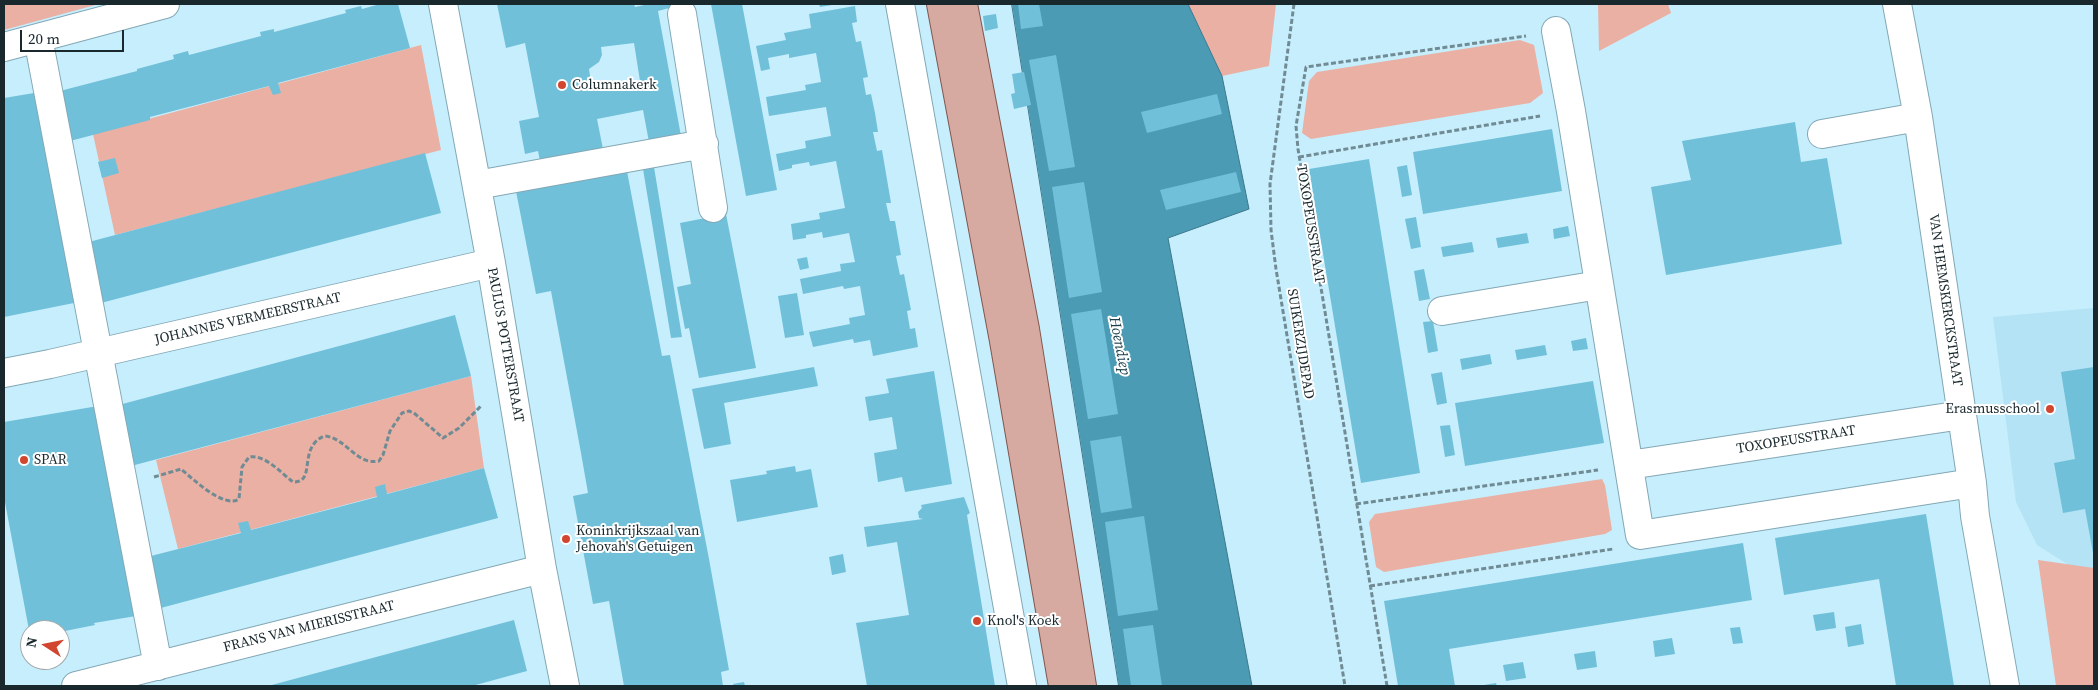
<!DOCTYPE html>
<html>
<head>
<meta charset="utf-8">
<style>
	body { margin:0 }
	#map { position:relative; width:2098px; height:690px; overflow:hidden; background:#c7eefc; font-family:"Source Serif 4",serif }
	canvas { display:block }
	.frame { position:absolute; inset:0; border:5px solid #19282d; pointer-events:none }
	.north { position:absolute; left:20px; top:620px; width:50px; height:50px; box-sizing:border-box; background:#fff; border:1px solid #a3a9ab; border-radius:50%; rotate:281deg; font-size:14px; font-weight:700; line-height:20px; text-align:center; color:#19282d }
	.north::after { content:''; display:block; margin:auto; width:18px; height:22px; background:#d2462f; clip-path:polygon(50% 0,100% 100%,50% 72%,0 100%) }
	.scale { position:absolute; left:20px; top:30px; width:104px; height:22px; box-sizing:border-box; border:2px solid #19282d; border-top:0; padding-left:6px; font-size:15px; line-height:18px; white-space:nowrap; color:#19282d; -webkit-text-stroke:4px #fff; paint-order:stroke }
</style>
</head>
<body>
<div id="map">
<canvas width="2098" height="690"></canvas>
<div class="frame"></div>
<div class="north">N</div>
<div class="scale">20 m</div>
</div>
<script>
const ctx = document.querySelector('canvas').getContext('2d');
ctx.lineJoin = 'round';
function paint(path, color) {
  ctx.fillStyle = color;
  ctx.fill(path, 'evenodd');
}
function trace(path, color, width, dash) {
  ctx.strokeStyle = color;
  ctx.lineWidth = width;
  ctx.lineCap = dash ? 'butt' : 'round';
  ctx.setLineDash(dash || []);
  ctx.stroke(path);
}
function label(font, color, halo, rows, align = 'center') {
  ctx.font = font + ' "Source Serif 4",serif';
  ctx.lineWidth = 4;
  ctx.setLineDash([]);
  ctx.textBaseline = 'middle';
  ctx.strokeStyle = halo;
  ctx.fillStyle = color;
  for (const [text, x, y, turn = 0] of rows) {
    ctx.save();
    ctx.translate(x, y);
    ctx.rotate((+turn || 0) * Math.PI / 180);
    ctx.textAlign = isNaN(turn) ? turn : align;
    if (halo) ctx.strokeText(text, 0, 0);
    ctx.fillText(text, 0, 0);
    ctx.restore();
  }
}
const built = new Path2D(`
	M2094,308V581L2037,545L2016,502L1993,317Z`);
const green = new Path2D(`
	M4,4H99L4,30Z
	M1188,4H1276L1269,66L1222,76Z
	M1598,4H1668L1671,13L1599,51Z
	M1520,40L1534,45L1543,93L1530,103L1311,139L1302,133L1309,81L1317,72Z
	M421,45L441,150L115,235L93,134Z
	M471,376L484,468L178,549L156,460Z
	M1602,479L1605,485L1612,530L1605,534L1384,572L1376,567L1369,522L1375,514Z
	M2038,560L2094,568V686H2056Z`);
const water = new Path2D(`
	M1012,4H1188L1222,76L1249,209L1168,238L1252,686H1119Z`);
const building = new Path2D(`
	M380,4H398L410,48L278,83L281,93L273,95L269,86L150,117V120L70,141L56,92L137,71V69L174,59L173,55L188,51L189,55L261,36L260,32L274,29V32L346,13L345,10L361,6L362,9Z
	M497,4H634L635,7L649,4H684L658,11L681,136L649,142L643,110L597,119L603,149L540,161L538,151L525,154L519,121L539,117L525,43L506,48ZM634,43L640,81L592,89L589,69L599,62L602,55L601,47Z
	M711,4H742L777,190L746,196Z
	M819,4H832V5L820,7Z
	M1018,4H1039L1043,26L1021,29Z
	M855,6L857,22L852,23L856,42L861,41L868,77L863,78L866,95L871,94L875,113L878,132H873L877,151L882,150L891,203H886L890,221H895L901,255L896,256L900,275L904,274L911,310L907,311L910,329L915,328L918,347L873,356L870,340L854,343L853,339L813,347L809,332L850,324L849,318L865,315L860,286L844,289L843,286L803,294L800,279L841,271L840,264L855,262L849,233L823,238L822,232L806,235V238L793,240L791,224L820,219L819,213L845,208L836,161L810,166L809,162L792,165V168L779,171L776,154L806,148L805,141L831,136L826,107L769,116L766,97L806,90L805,85L821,82L816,53L789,58V54L768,58L770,69L761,71L756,46L786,40L784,33L811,28L809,14Z
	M996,14L998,28L985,31L983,16Z
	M1056,55L1075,167L1049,171L1029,60Z
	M1024,72L1031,105L1014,109L1011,94L1015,93L1012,74Z
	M40,92L79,302L4,317V98Z
	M1217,94L1222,114L1147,133L1141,112Z
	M1795,122L1801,162L1827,158L1842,244L1666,275L1651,187L1691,180L1682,141Z
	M1552,129L1562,191L1423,214L1413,152Z
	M425,153L441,213L101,303L85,243Z
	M115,158L119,173L102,178L98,162Z
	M1369,159L1420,473L1361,483L1309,169Z
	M653,161L682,337L671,338L642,163Z
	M1407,165L1412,195L1402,197L1397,167Z
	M626,166L662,356L670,355L709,559L729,670L721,672L723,686H624L609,601L593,604L573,496L588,493L581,453L551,291L536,294L515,186Z
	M1236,172L1241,192L1166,210L1160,190Z
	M1084,182L1102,292L1069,298L1052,187Z
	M726,214L756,368L699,378L689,328L685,329L677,287L691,284L680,223Z
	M1416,217L1421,247L1411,249L1405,219Z
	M1568,226L1570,236L1554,239L1553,229Z
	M1527,233L1529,243L1498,248L1496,238Z
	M1472,242L1474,252L1443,257L1441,247Z
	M807,257L809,268L800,270L797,259Z
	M1424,269L1430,299L1419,301L1414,271Z
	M797,293L804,335L785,338L778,296Z
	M1101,309L1118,414L1088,419L1071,314Z
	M455,315L471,376L131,466L115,406Z
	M1433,321L1438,351L1428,353L1423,322Z
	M1586,338L1588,349L1573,351L1571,341Z
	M1545,345L1547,355L1517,360L1515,350Z
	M1490,354L1492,364L1462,370L1460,359Z
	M814,367L818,386L724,403L731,444L704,449L692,389Z
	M2094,367V553H2093L2085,509L2063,513L2054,463L2075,459L2061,372Z
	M934,371L952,484L905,492L902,477L878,482L874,453L897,449L892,417L869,421L865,397L889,393L886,379Z
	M1442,372L1447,403L1437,405L1431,374Z
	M1593,381L1604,443L1465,466L1455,403Z
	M98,406L136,616L94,623L95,625L60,632V630H29L4,497V422Z
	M1450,425L1455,455L1445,457L1440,426Z
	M1121,436L1132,508L1101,513L1090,441Z
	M795,466L796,472L811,469L818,507L737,522L730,480L767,474L766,471Z
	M484,468L498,518L157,609L143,558L241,533L238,523L248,521L251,530L377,497L375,487L385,484L387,494Z
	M964,497L970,513L967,515L995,686H867L856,623L909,615L897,542L867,547L864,527L923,519L919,518L918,512L922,508L921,505Z
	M1926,514L1954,686H1896L1879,579L1784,595L1775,538Z
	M1144,516L1158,610L1118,616L1105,522Z
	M1743,543L1752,600L1449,649L1455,686H1398L1384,601Z
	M843,554L846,572L832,575L829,557Z
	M1834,612L1836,628L1816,631L1813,615Z
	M514,620L527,671L472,686H268Z
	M1861,624L1864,644L1848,647L1845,627Z
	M1153,625L1162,686H1131L1123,629Z
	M1740,627L1743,643L1733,644L1730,628Z
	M1672,638L1675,654L1655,657L1653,641Z
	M1595,651L1597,667L1577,670L1574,654Z
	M1523,662L1526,678L1506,681L1503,665Z
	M744,682L745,686H734L733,684Z
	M1496,683L1497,686H1484V685Z`);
const path = new Path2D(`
	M1294,4L1270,184L1271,230L1276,269L1345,686
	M1299,157L1540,116
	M154,477L181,469C193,479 224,509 239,499L242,467L249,457C265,454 281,473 293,482C317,483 297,448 324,436C346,437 356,466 379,461L383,455L390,431L402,413L409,411L414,413L443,438L459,428L482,405
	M1356,504L1598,470
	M1370,586L1613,549
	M1387,686L1298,149L1296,126L1306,67L1526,36`);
const minor = new Path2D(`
	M443,4L491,263L542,569L565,686
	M900,4L1022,686
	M1897,4L1918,117L1972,483L1975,516L2005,686
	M682,14L713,208
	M1556,31L1571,111L1640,535L1972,483
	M38,38L158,666
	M4,47L165,4
	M1822,134L1918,117
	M477,185L704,144
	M1442,311L1599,285
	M4,373L50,364L491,263
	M1629,465L1962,415
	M76,686L542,569`);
const major = new Path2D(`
	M941,4L1004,341L1063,686
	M963,4L1025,329L1082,686`);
const markers = [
	[562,85,5,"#d2462f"],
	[2050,409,5,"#d2462f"],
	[24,460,5,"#d2462f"],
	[566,539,5,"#d2462f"],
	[977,621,5,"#d2462f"]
];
const poiNames = [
	["Columnakerk",572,85],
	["Erasmusschool",2040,409,"right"],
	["SPAR",34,460],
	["Koninkrijkszaal van",576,531],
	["Jehovah's Getuigen",576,547],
	["Knol's Koek",987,621]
];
const streetNames = [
	["TOXOPEUSSTRAAT",1310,224,81],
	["VAN HEEMSKERCKSTRAAT",1945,300,82],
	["JOHANNES VERMEERSTRAAT",248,319,-13],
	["SUIKERZIJDEPAD",1300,344,81],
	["PAULUS POTTERSTRAAT",505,345,80],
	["TOXOPEUSSTRAAT",1796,440,-9],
	["FRANS VAN MIERISSTRAAT",309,627,-14]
];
const waterNames = [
	["Hoendiep",1119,346,79]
];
paint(built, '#b3e3f4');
paint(green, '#eab0a4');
paint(water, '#4b9bb5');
trace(water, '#3c788c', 1);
paint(building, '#70c0da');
trace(minor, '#83a8b5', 30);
trace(major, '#82574f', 30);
trace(path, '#708b94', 3, [5, 2.5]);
trace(minor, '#fff', 28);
trace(major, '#d6a9a1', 28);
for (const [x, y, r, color] of markers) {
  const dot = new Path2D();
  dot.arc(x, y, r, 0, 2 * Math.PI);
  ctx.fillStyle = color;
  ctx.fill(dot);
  trace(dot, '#fff', 2);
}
label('14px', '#19282d', '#fff', poiNames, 'left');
label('14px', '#19282d', '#fff', streetNames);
label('italic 15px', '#1c414d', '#fff', waterNames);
</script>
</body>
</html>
